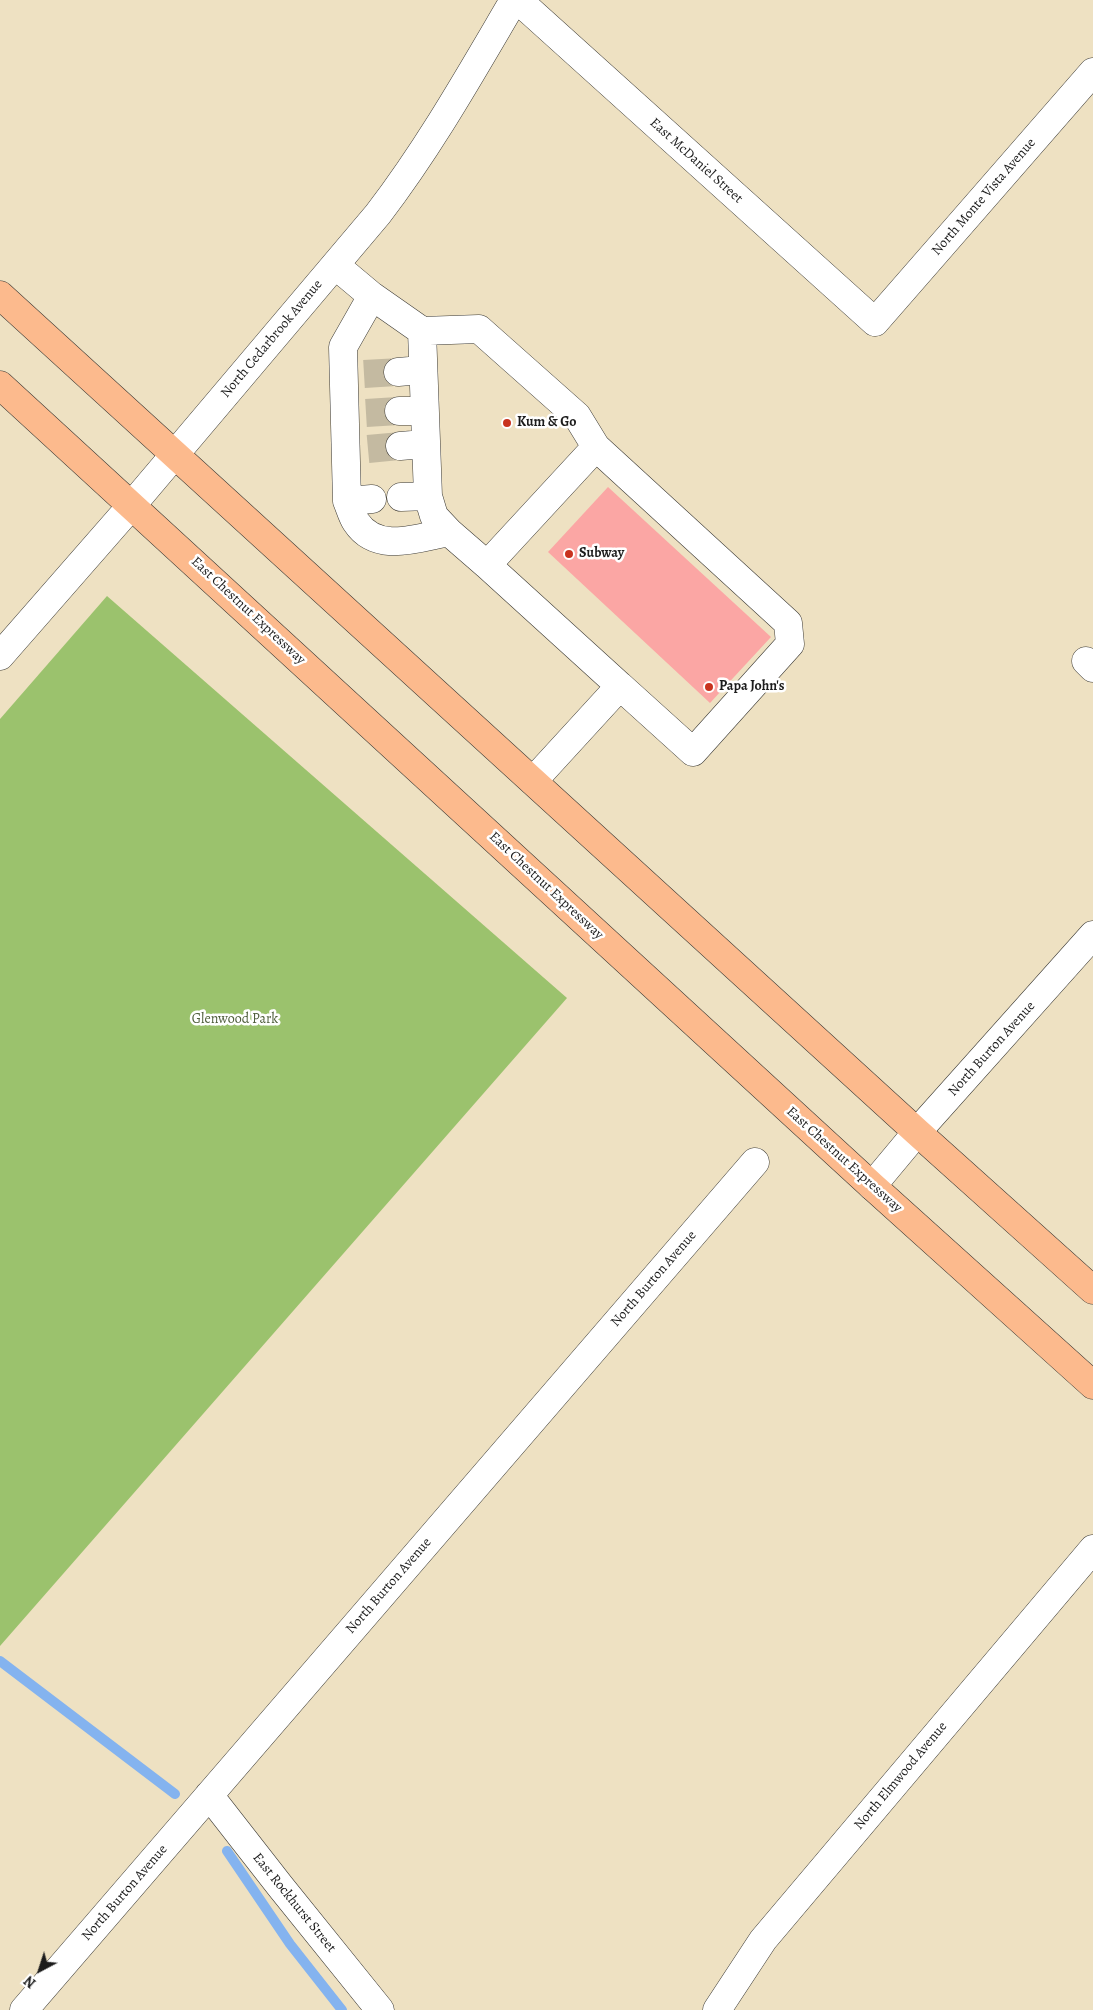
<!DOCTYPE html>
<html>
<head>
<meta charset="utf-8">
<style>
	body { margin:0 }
	#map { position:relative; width:1093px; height:2010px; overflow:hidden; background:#eee1c2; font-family:Alegreya,serif }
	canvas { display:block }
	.north { position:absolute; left:15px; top:1945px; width:50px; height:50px; -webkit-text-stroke:4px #fff; paint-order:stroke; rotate:220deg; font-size:14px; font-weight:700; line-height:20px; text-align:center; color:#1c1c1c }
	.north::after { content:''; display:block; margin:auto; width:18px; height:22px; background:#1c1c1c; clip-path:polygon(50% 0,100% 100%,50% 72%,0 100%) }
</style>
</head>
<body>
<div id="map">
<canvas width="1093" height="2010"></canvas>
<div class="north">N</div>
</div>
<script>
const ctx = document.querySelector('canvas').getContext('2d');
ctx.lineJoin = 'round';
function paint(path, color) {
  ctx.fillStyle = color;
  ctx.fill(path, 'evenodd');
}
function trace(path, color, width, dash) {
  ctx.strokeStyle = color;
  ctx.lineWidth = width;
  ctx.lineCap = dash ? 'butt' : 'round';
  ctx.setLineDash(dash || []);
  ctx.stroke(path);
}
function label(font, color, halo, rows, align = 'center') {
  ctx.font = font + ' Alegreya,serif';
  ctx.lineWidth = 5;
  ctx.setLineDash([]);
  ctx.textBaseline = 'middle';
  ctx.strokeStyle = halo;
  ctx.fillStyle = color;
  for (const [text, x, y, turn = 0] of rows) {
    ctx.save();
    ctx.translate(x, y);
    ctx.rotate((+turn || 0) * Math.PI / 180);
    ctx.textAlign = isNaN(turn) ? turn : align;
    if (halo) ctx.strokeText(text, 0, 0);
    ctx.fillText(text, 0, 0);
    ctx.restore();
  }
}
const green = new Path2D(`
	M107,596L567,998L0,1646V719Z`);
const stream = new Path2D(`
	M0,1661L175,1794
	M227,1851L290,1944L342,2010`);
const building = new Path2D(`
	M608,487L771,637L710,703L548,552Z`);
const minorTunnel = new Path2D(`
	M364,374L398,372
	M366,413L399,411
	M368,449L400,446`);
const minor = new Path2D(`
	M518,0L875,322L1093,72
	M335,265L372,296L422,331L428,496L434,516L449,532L487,565
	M422,331L479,329L577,416L596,447L788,623L790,644L693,752L620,686L533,781
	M398,372L422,370
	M399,411H424
	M400,446L425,444
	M596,447L487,565L620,686
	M401,497L428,496
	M372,499L347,501L343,347L372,296
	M347,501C350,508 352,516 356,522C377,554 418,538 449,532
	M0,656L132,505L378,214C430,146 471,73 514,0
	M1086,661L1093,668
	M872,1186L917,1132L1093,935
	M209,1795L280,1886L380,2010
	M24,2010L755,1162
	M717,2010L763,1940L1093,1549`);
const major = new Path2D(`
	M0,295L917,1132L1093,1290
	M0,385L872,1186L1093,1385`);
const markers = [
	[507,423,5,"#c8321e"],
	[569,554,5,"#c8321e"],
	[709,687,5,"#c8321e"]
];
const streetNames = [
	["East McDaniel Street",696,161,42],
	["North Monte Vista Avenue",984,197,-49],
	["North Cedarbrook Avenue",272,339,-50],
	["East Chestnut Expressway",248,611,43],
	["East Chestnut Expressway",546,886,43],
	["North Burton Avenue",992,1049,-48],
	["East Chestnut Expressway",844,1160,42],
	["North Burton Avenue",654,1279,-49],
	["North Burton Avenue",389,1586,-49],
	["North Elmwood Avenue",901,1776,-50],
	["North Burton Avenue",125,1893,-49],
	["East Rockhurst Street",294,1903,51]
];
const poiNames = [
	["Kum & Go",517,423],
	["Subway",579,554],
	["Papa John's",719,687]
];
const parkNames = [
	["Glenwood Park",235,1020]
];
paint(green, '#9bc26d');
trace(stream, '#84b3ef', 10);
paint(building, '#fba6a4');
trace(minorTunnel, '#c4baa1', 28, [28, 14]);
trace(minor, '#3c3a35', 29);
trace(major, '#3c3a35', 29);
trace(minor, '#fff', 28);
trace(major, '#fcba8d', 28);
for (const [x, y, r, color] of markers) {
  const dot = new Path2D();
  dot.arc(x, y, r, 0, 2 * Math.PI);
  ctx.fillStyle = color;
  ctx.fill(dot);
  trace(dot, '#fff', 2);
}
label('14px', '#1c1c1c', '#fff', streetNames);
label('bold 14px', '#1c1c1c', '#fff', poiNames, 'left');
label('14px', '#4f5e3c', '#fff', parkNames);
</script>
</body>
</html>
